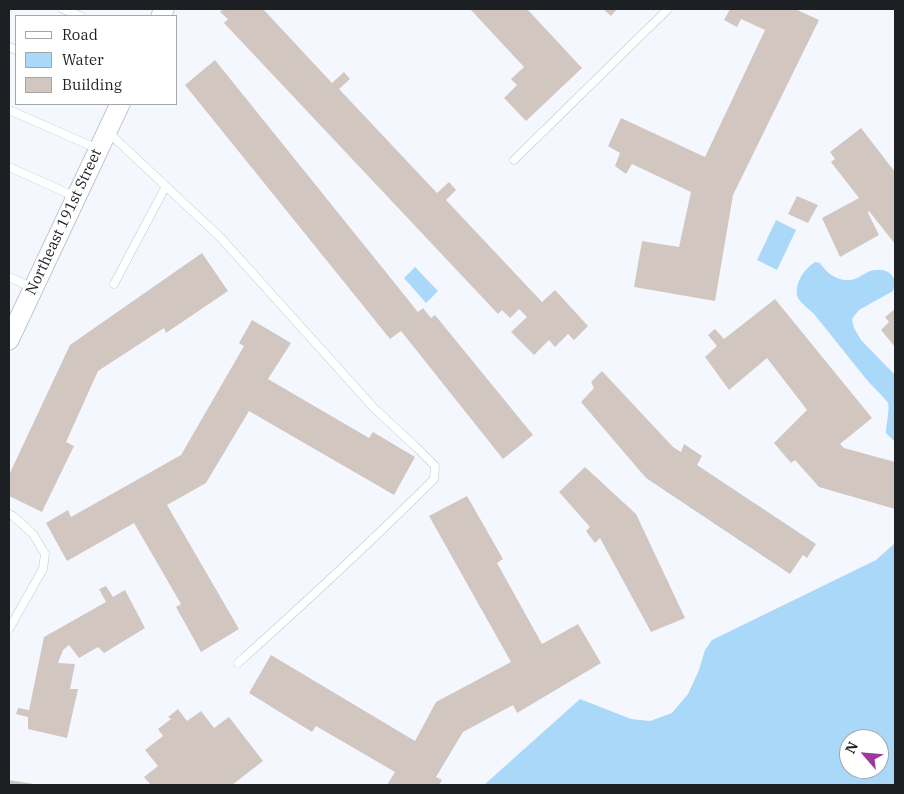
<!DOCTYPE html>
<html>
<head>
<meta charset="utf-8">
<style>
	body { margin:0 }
	#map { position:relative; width:904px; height:794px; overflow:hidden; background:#f4f8fe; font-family:"IBM Plex Serif",serif }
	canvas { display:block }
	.frame { position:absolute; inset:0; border:10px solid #1d2023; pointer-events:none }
	.legend { position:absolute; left:15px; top:15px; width:162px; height:90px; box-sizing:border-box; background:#fff; border:1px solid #a5a6a7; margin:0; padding:6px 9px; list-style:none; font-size:15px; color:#1d2023 }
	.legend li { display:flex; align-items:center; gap:10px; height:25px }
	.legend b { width:25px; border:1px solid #a5a6a7 }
	.north { position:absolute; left:839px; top:729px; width:50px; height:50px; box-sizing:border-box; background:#fff; border:1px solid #a5a6a7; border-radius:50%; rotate:297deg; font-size:14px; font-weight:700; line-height:20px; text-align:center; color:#1d2023 }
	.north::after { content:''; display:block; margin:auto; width:18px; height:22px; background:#9f389b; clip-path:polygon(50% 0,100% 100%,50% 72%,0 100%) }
</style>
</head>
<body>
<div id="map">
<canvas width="904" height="794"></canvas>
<div class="frame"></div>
<ul class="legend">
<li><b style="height:6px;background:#fff"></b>Road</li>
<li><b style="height:14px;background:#aad8f8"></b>Water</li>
<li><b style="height:14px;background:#d2c6c0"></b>Building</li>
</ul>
<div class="north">N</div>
</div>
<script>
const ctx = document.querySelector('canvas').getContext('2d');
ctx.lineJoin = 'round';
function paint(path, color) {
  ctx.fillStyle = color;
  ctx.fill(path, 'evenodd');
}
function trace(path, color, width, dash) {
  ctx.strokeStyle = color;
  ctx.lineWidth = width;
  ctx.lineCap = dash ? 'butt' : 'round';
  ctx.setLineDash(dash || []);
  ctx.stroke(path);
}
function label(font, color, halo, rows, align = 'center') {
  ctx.font = font + ' "IBM Plex Serif",serif';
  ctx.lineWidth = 5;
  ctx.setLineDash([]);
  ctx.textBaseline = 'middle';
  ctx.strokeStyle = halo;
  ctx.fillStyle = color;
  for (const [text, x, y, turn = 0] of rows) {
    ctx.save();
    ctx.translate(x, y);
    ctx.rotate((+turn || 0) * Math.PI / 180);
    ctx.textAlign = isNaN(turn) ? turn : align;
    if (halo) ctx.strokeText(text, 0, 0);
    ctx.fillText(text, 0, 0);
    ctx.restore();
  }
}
const water = new Path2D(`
	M776,220L796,230L777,270L757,260Z
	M815,262L820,263C826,272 836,281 849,280C856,280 860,276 866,273C875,268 890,268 894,279C895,282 894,288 893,291L859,310L852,319L854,328L861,340L895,375V442L886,433C886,426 890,408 888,403C885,398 871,385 867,380C849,358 832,336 814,314C810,310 799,301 798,298C793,285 804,269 815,262Z
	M415,267L438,291L426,303L404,278Z
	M895,543V785H484L580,699L631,719L650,721L672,713L688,694L699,670L705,650L712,640L876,560ZM849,739H879V769H849Z`);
const building = new Path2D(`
	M223,9H263L332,83L344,72L350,79L339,89L437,193L449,182L456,190L446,200L542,302L555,290L588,326L574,340L568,334L555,347L549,340L534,355L511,332L527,317L519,309L510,318L502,310L498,314L224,23L228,19L220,12Z
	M470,9H527L582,68L526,121L504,98L517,85L511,79L524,67Z
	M603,9H617L611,16Z
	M730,9H795L819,20L733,195L715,301L634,287L642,241L679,247L691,192L632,164L626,174L615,166L620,153L608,146L621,118L705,157L765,30L741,19L737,27L724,20Z
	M215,60L418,312L423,308L431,318L435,315L533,435L503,459L401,331L390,339L185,85Z
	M861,128L895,172V244L869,211L868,213L879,235L840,257L822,218L859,198L831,162L835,159L830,152Z
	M797,196L818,205L808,223L788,214Z
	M202,253L228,291L166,333L164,328L98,371L66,442L74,446L42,512L9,496V475L70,345Z
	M775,299L872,418L840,444L844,448L895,462V509L819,487L795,460L791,463L774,443L807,410L767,358L729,390L705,357L717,346L708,335L715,329L724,339Z
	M895,309V347L881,330L889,322L885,317Z
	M252,320L291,343L268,379L369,438L373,432L415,457L394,495L249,411L206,483L167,505L239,629L201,652L176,607L181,604L134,523L67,561L46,523L68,510L71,517L181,455L244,346L239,343Z
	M602,371L673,447L681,452L684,444L702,456L697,465L816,544L807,558L803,555L790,574L646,478L581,402L594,388L591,382Z
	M585,467L636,514L685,618L651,632L600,538L595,543L586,531L590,527L559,492Z
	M467,496L503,559L497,563L542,644L578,624L601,663L517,713L513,705L463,732L436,777L442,780L439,785H387L395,772L316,726L312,732L249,693L271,655L415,741L436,702L511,662L429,516Z
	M106,586L113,597L125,590L145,628L104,653L98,647L79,658L69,645L63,650L58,663L75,664L70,689H78L67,738L28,729V717L16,714L18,708L29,710L44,637L106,602L99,589Z
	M178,709L187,721L201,711L214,728L229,717L263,761L232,785H151L144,777L158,766L145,750L163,736L158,729L171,719L168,717Z
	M9,780L34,784V785H9Z`);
const service = new Path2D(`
	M63,9L80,16
	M9,47L16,50
	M9,110L98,149
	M108,132L220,237L374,408L418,449L435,466L434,479C371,542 305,603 238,663
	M514,160L668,9
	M9,167L76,197
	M9,277L33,288
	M114,284L166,186
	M9,514L13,516L33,534L45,554L43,569L9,629`);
const tertiary = new Path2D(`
	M161,16L164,9
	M9,340L120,104`);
const streetNames = [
	["Northeast 191st Street",64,222,-65]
];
paint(water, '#aad8f8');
paint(building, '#d2c6c0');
trace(service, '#bfc6d0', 9);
trace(tertiary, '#bfc6d0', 21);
trace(service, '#fff', 8);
trace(tertiary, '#fff', 19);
label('15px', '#1d2023', '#fff', streetNames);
</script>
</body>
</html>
